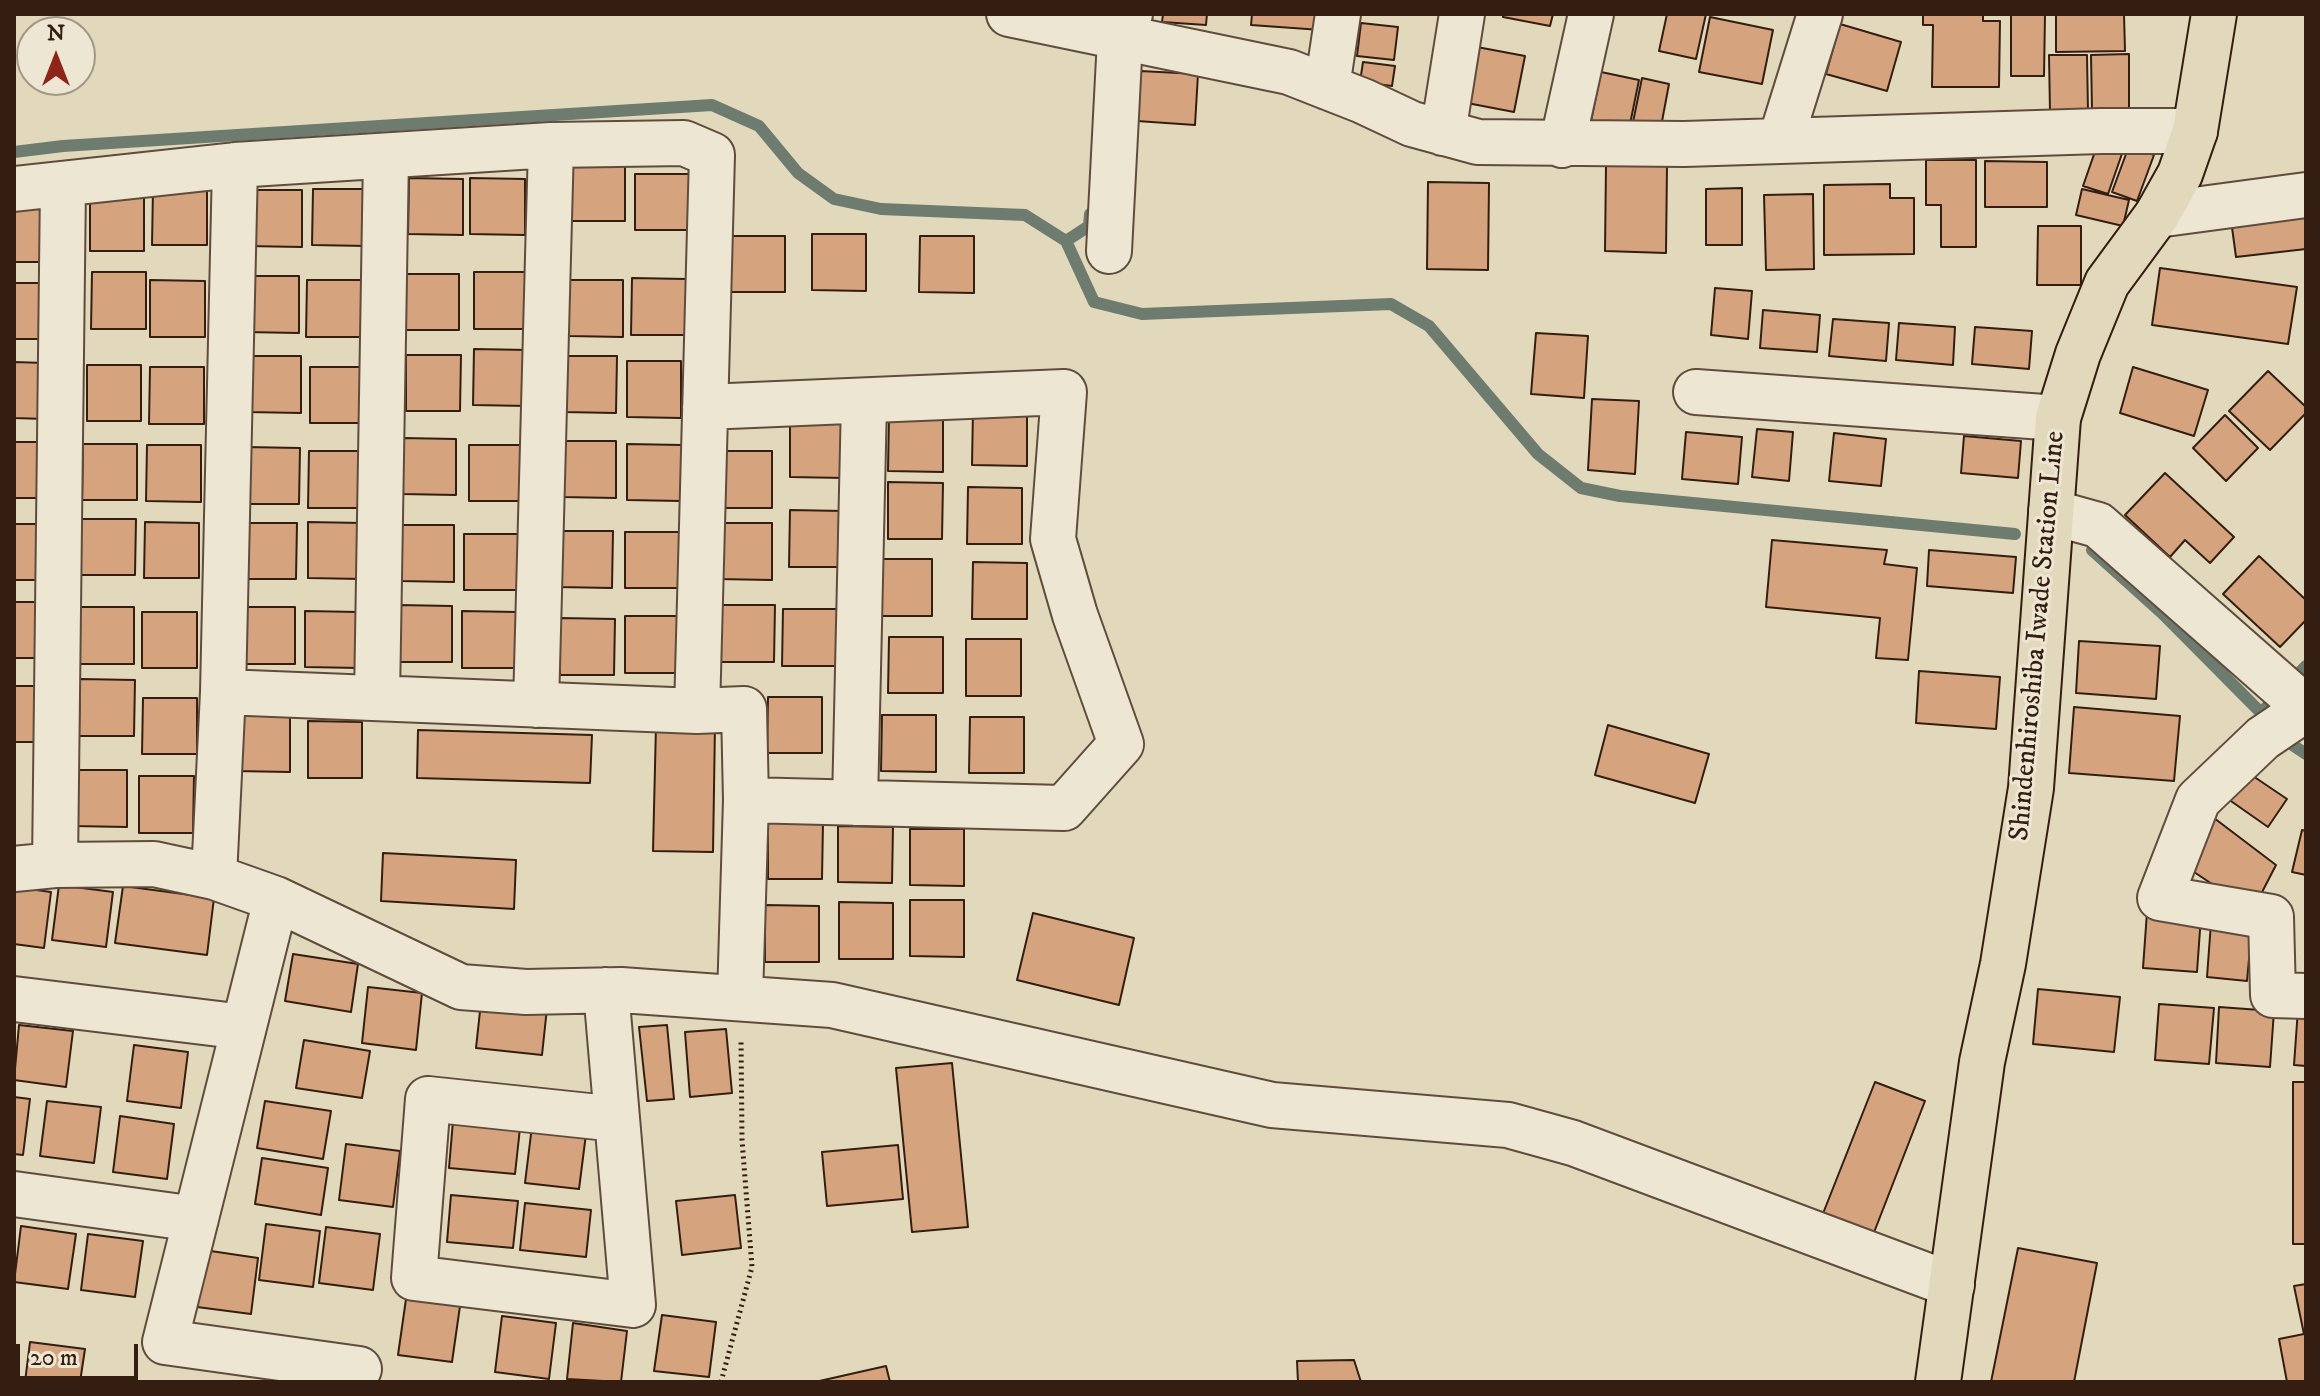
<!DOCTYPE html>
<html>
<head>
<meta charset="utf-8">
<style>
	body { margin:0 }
	#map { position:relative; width:2320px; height:1396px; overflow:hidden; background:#e2d9bc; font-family:"IM FELL DW Pica",serif }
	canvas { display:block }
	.frame { position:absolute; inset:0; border:16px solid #341d11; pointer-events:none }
	.north { position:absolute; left:16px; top:16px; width:80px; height:80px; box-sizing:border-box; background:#ece6d3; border:2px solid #a29685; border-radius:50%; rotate:0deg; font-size:22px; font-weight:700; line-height:32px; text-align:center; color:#341d11 }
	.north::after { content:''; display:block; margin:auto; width:28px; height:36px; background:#8f2418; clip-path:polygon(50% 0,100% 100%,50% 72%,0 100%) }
	.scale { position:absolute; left:16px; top:1344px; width:122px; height:36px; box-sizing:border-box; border:4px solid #341d11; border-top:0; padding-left:10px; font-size:24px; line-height:28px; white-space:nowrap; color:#341d11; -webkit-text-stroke:6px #ece6d3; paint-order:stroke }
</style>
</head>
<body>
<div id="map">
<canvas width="2320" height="1396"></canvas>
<div class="frame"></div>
<div class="north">N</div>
<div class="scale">20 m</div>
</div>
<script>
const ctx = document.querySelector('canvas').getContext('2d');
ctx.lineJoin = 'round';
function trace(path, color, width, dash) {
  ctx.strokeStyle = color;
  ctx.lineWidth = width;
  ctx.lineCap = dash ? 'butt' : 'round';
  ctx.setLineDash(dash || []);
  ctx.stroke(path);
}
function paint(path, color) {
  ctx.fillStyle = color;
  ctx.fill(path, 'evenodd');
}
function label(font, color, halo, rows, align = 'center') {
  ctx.font = font + ' "IM FELL DW Pica",serif';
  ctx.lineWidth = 6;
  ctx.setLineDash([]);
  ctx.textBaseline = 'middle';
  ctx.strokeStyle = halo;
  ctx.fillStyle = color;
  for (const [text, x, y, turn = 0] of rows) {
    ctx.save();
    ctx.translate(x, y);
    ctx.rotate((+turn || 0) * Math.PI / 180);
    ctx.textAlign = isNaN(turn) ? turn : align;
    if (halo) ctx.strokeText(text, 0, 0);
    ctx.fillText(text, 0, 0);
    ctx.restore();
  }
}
const stream = new Path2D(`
	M14,152L63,146L712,105L759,126L798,173L834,199L881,209L1025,215L1066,241L1094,302L1142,314L1391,304L1429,326L1538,454L1581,488L1620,496L2015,534
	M1066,241L1089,226L1090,214
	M2092,550L2163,614L2294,746L2306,754
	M2261,713L2306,666`);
const building = new Path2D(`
	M1163,14H1207L1206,25L1162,22Z
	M1252,14H1322L1321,30L1251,25Z
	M1503,14H1553L1550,26L1503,17Z
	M1667,14H1706L1696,59L1659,51Z
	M1923,14H1983V21H2000L1999,87H1932L1933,25H1923Z
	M2011,14H2045L2044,76H2011Z
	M2056,14H2124L2125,51L2056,52Z
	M1710,17L1773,30L1762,84L1699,72Z
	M1361,23L1398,27L1394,60L1357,56Z
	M1840,24L1901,42L1887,91L1826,74Z
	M1477,47L1525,56L1514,112L1467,103Z
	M2129,54V111H2092L2091,55Z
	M2049,55H2087L2088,112H2050Z
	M1363,62L1395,66L1392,86L1360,82Z
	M1140,71L1198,74L1195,125L1137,121Z
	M1601,72L1639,80L1629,129L1591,121Z
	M1642,78L1669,84L1660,132L1632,127Z
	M2099,140L2124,148L2108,194L2083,186Z
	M2129,146L2154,155L2137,201L2112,192Z
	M1926,160H1976V247H1941V205H1926Z
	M1985,161L2047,162V207H1985Z
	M571,165H625V221H571Z
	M1606,165H1667L1666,253L1605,251Z
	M635,174H690L689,230H635Z
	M409,178L463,179V235L408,234Z
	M470,178L525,179V235L470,234Z
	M1428,182L1489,183L1488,270L1427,269Z
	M1890,184V198H1914V254L1824,255V185Z
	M153,188L207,189V245H152Z
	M1742,188V245H1706V189Z
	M313,189H367V246L312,245Z
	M2082,189L2129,200L2123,226L2076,215Z
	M248,190H302V247L247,246Z
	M1813,194L1814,269L1766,270L1764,195Z
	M90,195H144V251H90Z
	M14,206L51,207V262H14Z
	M2306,211V249L2236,257L2231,220Z
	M2038,226H2081V285H2037Z
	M812,234H866V291L812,290Z
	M731,236H785V292H730Z
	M920,236H974V293L919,292Z
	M2160,268L2297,287L2288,344L2152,325Z
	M92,272H146V329H91Z
	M474,272H529L528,329H474Z
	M405,274H459V330H404Z
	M244,276H299V333L244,332Z
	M632,278L686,279V335H631Z
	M150,280L205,281V337H150Z
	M307,280H362L361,337H306Z
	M569,280H623V337L569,336Z
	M14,283H43L42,339H14Z
	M1715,288L1752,291L1748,339L1711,335Z
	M1763,310L1820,315L1817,352L1760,348Z
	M1833,319L1889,323L1886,361L1829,356Z
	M1899,323L1955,327L1953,365L1896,360Z
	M1975,327L2032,331L2029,369L1972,364Z
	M1536,333L1588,336L1584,398L1531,394Z
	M474,349L528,350V406L473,405Z
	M406,355H461L460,411H406Z
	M247,356H301V413L247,412Z
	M562,356H617L616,413L562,412Z
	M627,361H681V418L627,417Z
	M14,362L45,363V419L14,418Z
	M87,365H141V421H87Z
	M150,367H204V424H149Z
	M310,367H364V423H310Z
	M2133,367L2208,390L2194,436L2120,413Z
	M2268,371L2306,407V413L2270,450L2229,411Z
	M1592,399L1639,401L1635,474L1588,470Z
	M973,409H1027V466L972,465Z
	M889,415H943V472L888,471Z
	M2225,415L2258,448L2226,481L2193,448Z
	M790,421L844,422V478L790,477Z
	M1757,429L1793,432L1789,481L1752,477Z
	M1686,432L1742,437L1738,484L1682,479Z
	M1834,433L1886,439L1881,486L1829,481Z
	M1964,436L2021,441L2018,478L1961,473Z
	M402,438L456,439V495L401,494Z
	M561,441H616V498L561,497Z
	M14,442H45V498H14Z
	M83,444H137V500H82Z
	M627,444L682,445L681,501L627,500Z
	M147,445H201V502L146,501Z
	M469,445H524L523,501H469Z
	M245,447L300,448L299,504H244Z
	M309,451H363V508H308Z
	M718,451H772V508H718Z
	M2165,473L2234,537L2210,563L2185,540L2170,557L2125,515Z
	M888,482L943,483L942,539H888Z
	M968,487L1022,488V544H967Z
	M790,510L844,511V567H789Z
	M81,519H136L135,575H81Z
	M145,522L199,523V578H144Z
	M308,522L362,523V579L308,578Z
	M242,523H297L296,579H242Z
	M718,523H772V580L717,579Z
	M14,524H42V580H14Z
	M400,525H454V582L399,581Z
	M558,531H613L612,588L558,587Z
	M625,532H680L679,588H625Z
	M464,534H519L518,590H464Z
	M1772,540L1887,550L1884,564L1917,568L1908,660L1876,658L1880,618L1766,607Z
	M1929,550L2016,557L2013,593L1927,586Z
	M2259,556L2306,600V620L2280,647L2223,594Z
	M877,559H932V616H877Z
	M973,562L1027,563V619H972Z
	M14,602H39V658H14Z
	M398,605L452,606V662H397Z
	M720,605H775L774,662H720Z
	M79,607H134V664H79Z
	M241,607H295V664H240Z
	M783,609H837V666H782Z
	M305,611L359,612V668L305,667Z
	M462,611L517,612L516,668H462Z
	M142,612H197V668H142Z
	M625,616H680L679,673H625Z
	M560,618L615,619L614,675H560Z
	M889,637H943V693H888Z
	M966,639H1021V696H966Z
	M2079,641L2160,646L2156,699L2076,693Z
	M1919,671L2000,677L1996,729L1916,723Z
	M80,679L135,680L134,736H79Z
	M14,686H39V742H14Z
	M768,697H822V753H767Z
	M143,698H197V754H142Z
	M2074,707L2180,716L2174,781L2069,773Z
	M235,715H290V772L235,771Z
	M882,715H936V772L881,771Z
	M970,717H1024V773H969Z
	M308,721L362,722V778H308Z
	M656,725H715L713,852L653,851Z
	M1608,725L1709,754L1695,803L1595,775Z
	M418,730L592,735L590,783L417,778Z
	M73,770H127V827L73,826Z
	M2247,772L2287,799L2268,827L2228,799Z
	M139,776H194L193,833H139Z
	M2214,818L2276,865L2259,898L2218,888L2182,864Z
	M768,822H823L822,879H768Z
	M838,826L893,827L892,883L838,882Z
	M910,829H964V886L910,885Z
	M2302,830L2306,831V875L2292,872Z
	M383,853L516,860L514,909L381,901Z
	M59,885L113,892L106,947L52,940Z
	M123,886L214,898L207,955L115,943Z
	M14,887L51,892L44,948L14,944Z
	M910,900H964V957L910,956Z
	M839,902L893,903V959H839Z
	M765,905L819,906V962H765Z
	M2147,912L2201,916L2197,972L2143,968Z
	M1033,913L1134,938L1119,1005L1017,980Z
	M2211,923L2252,926L2247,981L2207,977Z
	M293,954L358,964L351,1012L285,1001Z
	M368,987L422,993L416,1050L362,1043Z
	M2038,989L2120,997L2114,1052L2033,1044Z
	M481,1002L547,1008L542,1055L476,1048Z
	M2159,1004L2214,1008L2209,1064L2155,1060Z
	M2219,1007L2274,1011L2270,1067L2216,1063Z
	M2298,1009L2306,1010V1066L2294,1065Z
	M19,1025L73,1031L66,1087L14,1080Z
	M667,1025L674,1099L647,1101L639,1027Z
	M726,1029L732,1093L690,1097L685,1032Z
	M304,1040L370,1051L362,1098L296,1088Z
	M134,1045L188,1052L181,1108L127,1101Z
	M952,1063L968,1227L912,1232L896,1068Z
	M1875,1082L1925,1101L1873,1235L1822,1216Z
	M2293,1082H2306V1244H2293Z
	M14,1097L30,1099L23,1155L14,1154Z
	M47,1101L101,1107L94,1163L40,1156Z
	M265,1101L331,1111L323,1159L257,1148Z
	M120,1116L174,1124L167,1179L113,1172Z
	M453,1121L520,1128L515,1174L449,1168Z
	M532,1126L586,1134L579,1189L525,1183Z
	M346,1144L400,1151L393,1207L339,1200Z
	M898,1145L903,1199L827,1206L822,1152Z
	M262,1158L328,1168L321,1215L255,1204Z
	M451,1195L518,1201L513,1248L447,1242Z
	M735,1195L741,1248L682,1255L676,1201Z
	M525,1203L591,1210L586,1257L520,1250Z
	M266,1224L320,1231L313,1287L259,1280Z
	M21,1226L76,1234L68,1289L14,1282Z
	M326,1227L380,1234L373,1290L319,1283Z
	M88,1234L143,1241L135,1297L81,1290Z
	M2018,1248L2097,1263L2074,1382H1991Z
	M204,1250L258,1258L251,1314L197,1307Z
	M2306,1284V1382H2287L2279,1339L2304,1334L2294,1286Z
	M406,1299L460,1306L452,1362L398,1355Z
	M662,1315L716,1322L709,1377L654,1371Z
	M502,1316L556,1323L549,1379L495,1372Z
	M573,1323L627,1331L621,1382L567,1379Z
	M30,1342L85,1349L80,1382H25Z
	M1354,1360L1361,1382H1298L1297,1361Z
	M886,1366L890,1382H815Z`);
const path = new Path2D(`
	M721,1382L752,1267L742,1140L741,1039`);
const minor = new Path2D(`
	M1009,14L1289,72L1363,101L1412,124L1478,142L1684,144L2101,131H2195
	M1327,87L1338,14
	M1443,133L1462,14
	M1781,139L1820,14
	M1562,145L1591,14
	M14,189L235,165L551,145L684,143L712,155L697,711L223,692L214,877
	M2157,215L2306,195
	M1109,251L1120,39L1130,14
	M1696,392L2058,418
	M2051,512L2098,525L2306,708
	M223,692L235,165
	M377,698L386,156
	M536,705L551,145
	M2306,709L2263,738L2198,800L2160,898L2271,917L2273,995L2306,996
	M697,711L744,709L746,800L1064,808L1121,744L1075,615L1053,539L1064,392L705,407
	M855,803L864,401
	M55,865L63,184
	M14,869L55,865L154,864L214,877L276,899L461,987L526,992L621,990L832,1005L1272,1105L1508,1125L1573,1143L1952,1285
	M276,899L165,1342L359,1369
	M606,990L633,1305L414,1278L428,1099L617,1119
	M740,998L746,800
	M14,999L244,1027
	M14,1194L196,1219`);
const major = new Path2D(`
	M1938,1382L1982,1062L2003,964L2031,788L2058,418L2078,354L2107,283L2157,215L2180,174L2195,131L2214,14`);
const streetNames = [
	["Shindenhiroshiba Iwade Station Line",2039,636,-85]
];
trace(stream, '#6e7b6f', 12);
paint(building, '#d5a47f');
trace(building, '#341d11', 2);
trace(minor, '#604c3c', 48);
trace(major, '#341d11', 48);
trace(path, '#341d11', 5, [2, 4]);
trace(minor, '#ece6d3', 44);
trace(major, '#e2d9bc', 44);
label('28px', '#341d11', '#ece6d3', streetNames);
</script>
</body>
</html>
